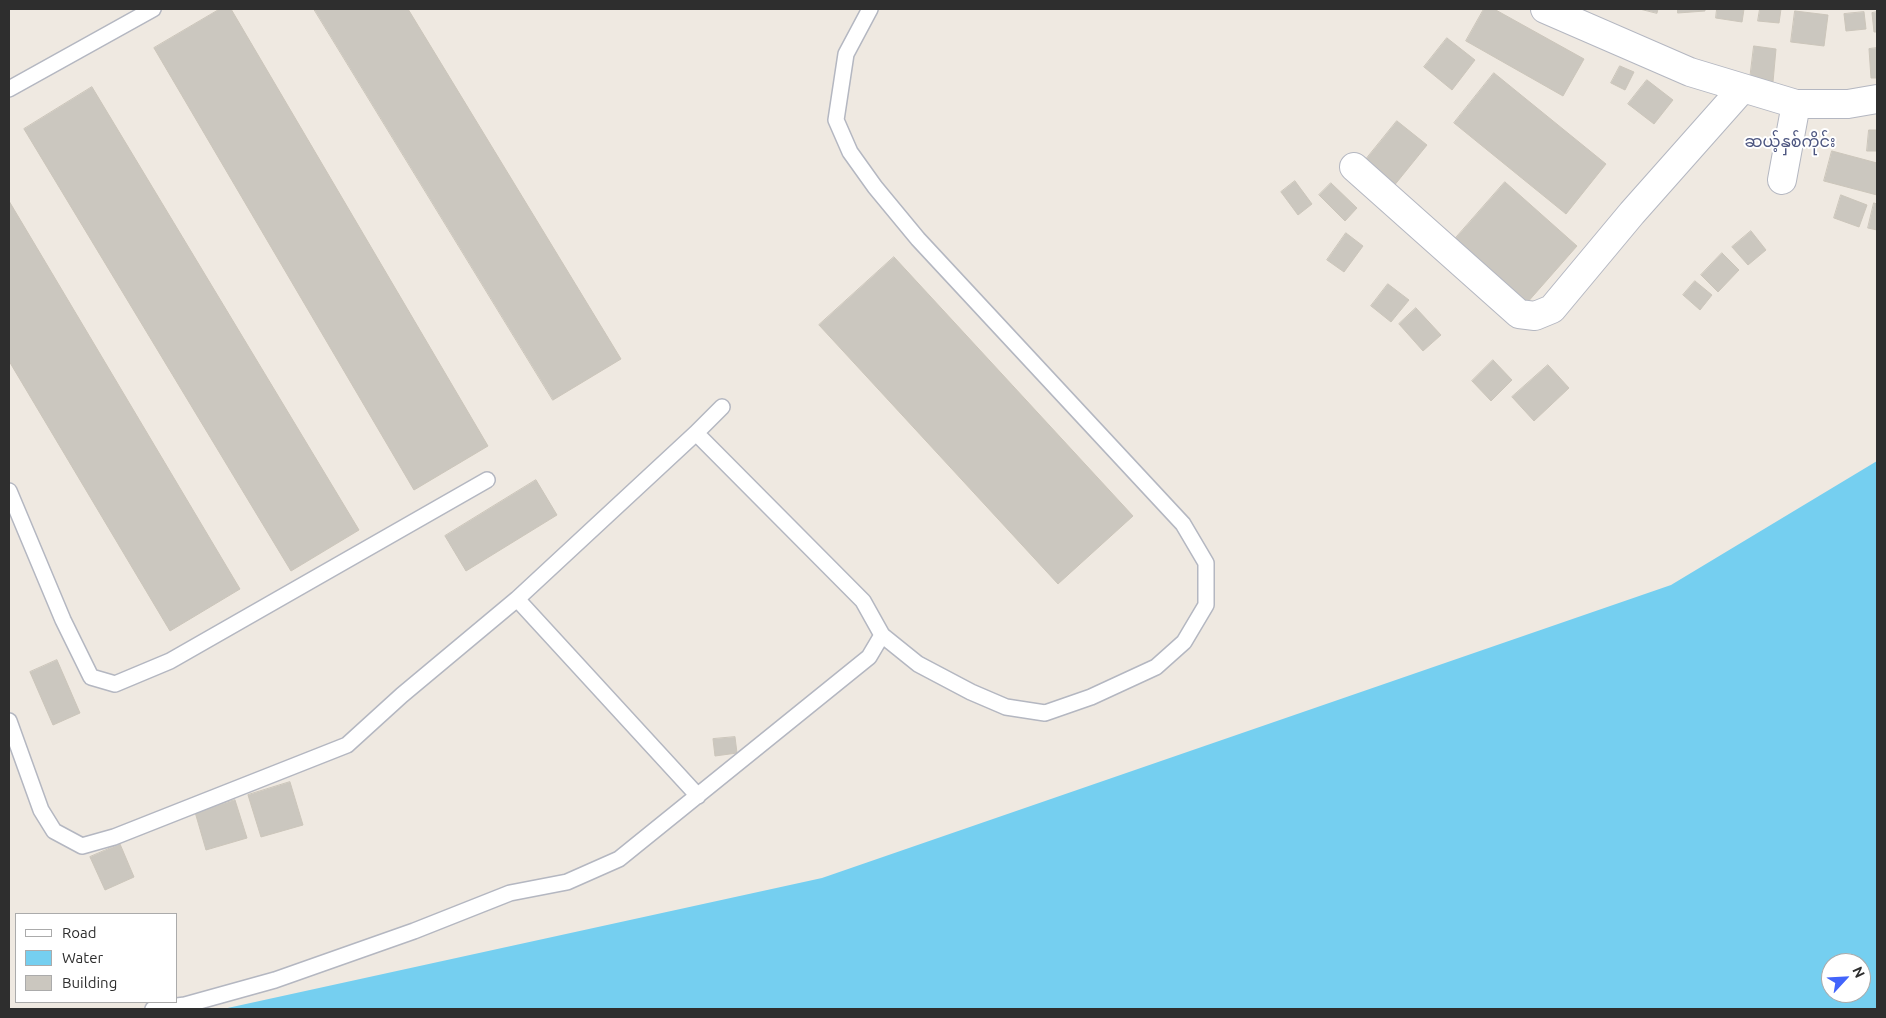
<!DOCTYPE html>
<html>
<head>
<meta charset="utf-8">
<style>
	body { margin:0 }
	#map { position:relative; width:1886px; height:1018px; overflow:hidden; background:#efe9e1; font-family:Ubuntu,sans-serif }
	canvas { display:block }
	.frame { position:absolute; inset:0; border:10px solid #2e2e2e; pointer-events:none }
	.legend { position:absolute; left:15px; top:913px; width:162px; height:90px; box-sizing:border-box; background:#fff; border:1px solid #ababab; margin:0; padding:6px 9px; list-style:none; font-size:15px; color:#2e2e2e }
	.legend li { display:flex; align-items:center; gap:10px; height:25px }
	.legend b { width:25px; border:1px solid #ababab }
	.north { position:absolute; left:1821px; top:953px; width:50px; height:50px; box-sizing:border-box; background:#fff; border:1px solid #ababab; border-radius:50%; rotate:65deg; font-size:14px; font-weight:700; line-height:20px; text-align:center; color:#2e2e2e }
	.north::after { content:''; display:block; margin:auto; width:18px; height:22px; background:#4264fb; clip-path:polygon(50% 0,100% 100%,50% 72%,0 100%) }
</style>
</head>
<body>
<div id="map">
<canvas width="1886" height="1018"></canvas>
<div class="frame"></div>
<ul class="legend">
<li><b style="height:6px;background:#fff"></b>Road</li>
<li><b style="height:14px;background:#75cff0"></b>Water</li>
<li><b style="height:14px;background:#cbc7bf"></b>Building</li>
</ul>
<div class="north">N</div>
</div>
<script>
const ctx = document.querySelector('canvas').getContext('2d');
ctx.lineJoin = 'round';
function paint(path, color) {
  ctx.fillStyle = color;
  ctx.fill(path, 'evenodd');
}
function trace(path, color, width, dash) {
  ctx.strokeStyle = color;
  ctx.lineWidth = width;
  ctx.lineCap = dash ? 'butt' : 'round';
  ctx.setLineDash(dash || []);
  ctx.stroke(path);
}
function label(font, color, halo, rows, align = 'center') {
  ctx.font = font + ' Ubuntu,"Noto Sans Myanmar",sans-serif';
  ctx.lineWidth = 4;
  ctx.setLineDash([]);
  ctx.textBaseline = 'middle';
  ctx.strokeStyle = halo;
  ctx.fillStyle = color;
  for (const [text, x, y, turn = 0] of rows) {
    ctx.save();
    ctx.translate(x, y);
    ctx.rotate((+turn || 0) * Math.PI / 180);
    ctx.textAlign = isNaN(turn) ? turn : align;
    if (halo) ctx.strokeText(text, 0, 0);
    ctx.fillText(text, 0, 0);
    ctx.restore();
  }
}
const water = new Path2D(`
	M1877,461V1009H223L822,878L1671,585ZM1831,963H1861V993H1831Z`);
const building = new Path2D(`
	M220,9H231L488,446L414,490L154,48Z
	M314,9H408L621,359L553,400Z
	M1484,9H1494L1584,59L1563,96L1466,41Z
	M1640,9H1658L1657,13Z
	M1678,9H1705V11L1678,13Z
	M1717,9H1744L1742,22L1716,18Z
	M1760,9H1781L1779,23L1758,21Z
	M1795,11L1828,15L1824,46L1791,42Z
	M1864,12L1866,29L1846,31L1844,14Z
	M1877,12V32H1874L1872,13Z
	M1447,38L1475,60L1452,90L1424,67Z
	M1754,46L1776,49L1773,82L1750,79Z
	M1877,48V78H1871L1869,49Z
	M1620,66L1634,72L1625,90L1611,83Z
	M1494,73L1606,164L1566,214L1454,123Z
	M1647,80L1673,100L1654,124L1628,104Z
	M92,87L359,530L291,571L24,129Z
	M1397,121L1427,145L1393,187L1363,163Z
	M1869,130H1877V151H1867Z
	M1832,151L1877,163V195L1824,181Z
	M1295,181L1312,204L1298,215L1281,192Z
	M1505,182L1577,246L1526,304L1454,240Z
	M1331,183L1357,208L1345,221L1319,195Z
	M1841,195L1867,205L1859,227L1834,218Z
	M9,201L240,589L170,631L9,361Z
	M1874,203L1877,204V230L1868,228Z
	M1751,231L1766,250L1748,265L1732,247Z
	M1346,233L1363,246L1344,272L1327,260Z
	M1722,253L1739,270L1718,292L1701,275Z
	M894,257L1133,516L1058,584L819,325Z
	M1695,281L1712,295L1700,310L1683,295Z
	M1388,284L1409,300L1391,322L1371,306Z
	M1416,308L1441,335L1423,351L1399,324Z
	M1493,360L1512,380L1491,401L1472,381Z
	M1548,365L1569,388L1534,421L1512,397Z
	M536,480L557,515L466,571L445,536Z
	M57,660L80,713L53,725L30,672Z
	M735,737L737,753L715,756L713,739Z
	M290,782L303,825L261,837L248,795Z
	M235,800L247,838L206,850L195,812Z
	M120,844L134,877L105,890L90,857Z`);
const lane = new Path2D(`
	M870,9L846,54L836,120L850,152L875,187L918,239L1183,524L1206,563V605L1184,642L1156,667L1091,697L1045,713L1006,707L971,692L918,664L882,635
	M9,89L153,9
	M696,433L722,407
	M9,491L63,620L91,677L115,684L170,661L487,480
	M517,599L698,796
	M9,721L41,810L54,831L82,846L114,837L347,745L402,695L517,599L696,433L863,601L882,635L869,657L619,859L567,882L510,893L414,931L275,980L185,1005L153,1009`);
const street = new Path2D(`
	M1545,9L1690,72L1796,104H1848L1877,99
	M1354,167L1519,314L1535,316L1552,309L1632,213L1742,89
	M1782,180L1796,104`);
const quarterNames = [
	["ဆယ့်နှစ်ကိုင်း",1790,142]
];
paint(water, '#75cff0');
paint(building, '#cbc7bf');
trace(building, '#cbc5ba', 1);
trace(lane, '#b4b7c1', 18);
trace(street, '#b4b7c1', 30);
trace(lane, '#fff', 15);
trace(street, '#fff', 28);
label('16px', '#4d5680', '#fff', quarterNames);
</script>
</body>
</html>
